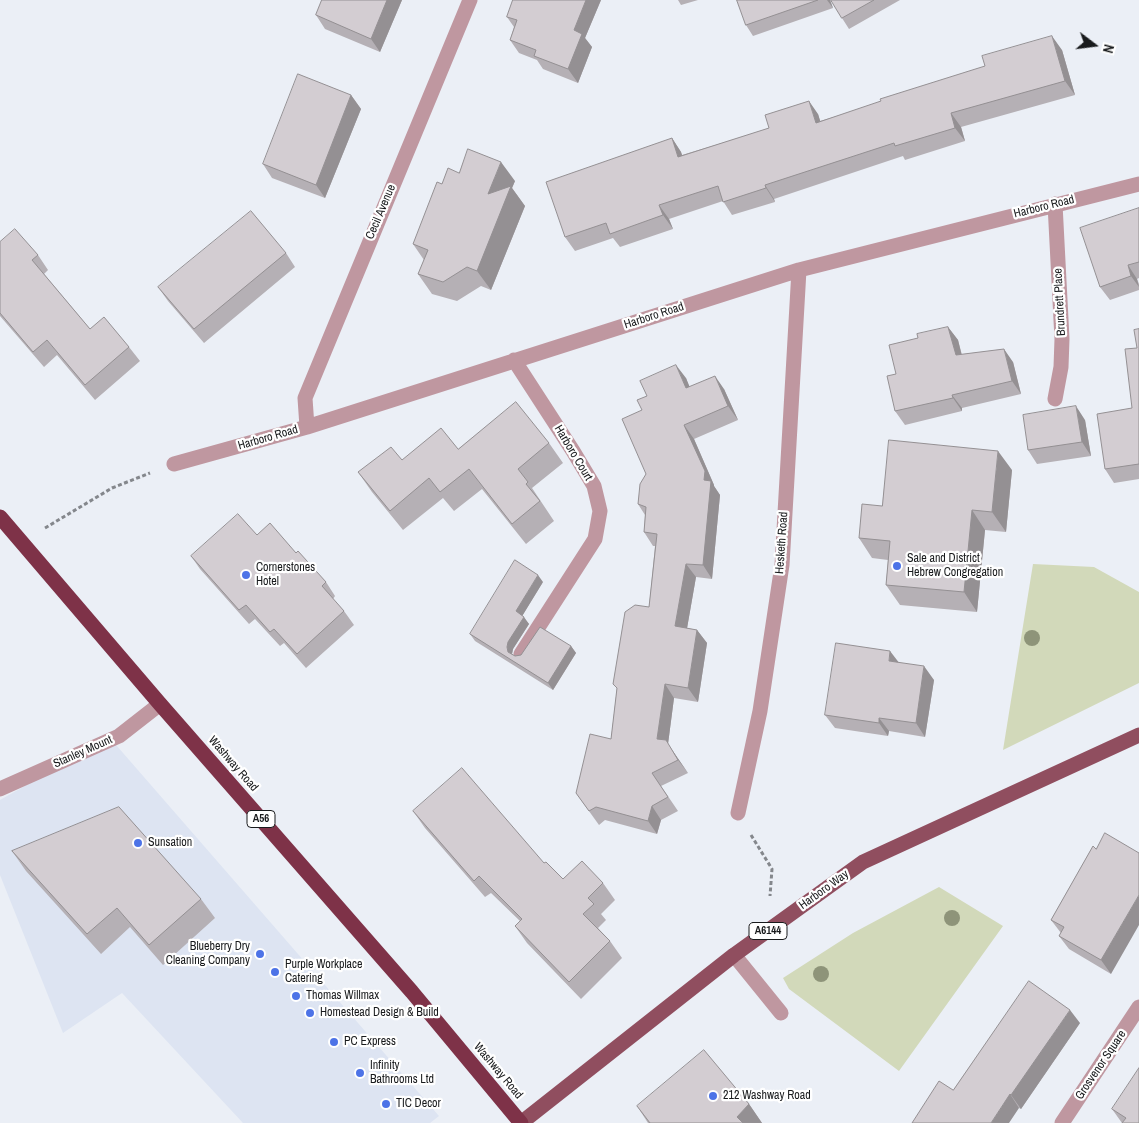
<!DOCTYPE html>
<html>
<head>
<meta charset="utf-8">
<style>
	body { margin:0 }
	#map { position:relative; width:1139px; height:1123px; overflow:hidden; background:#ebeff6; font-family:"Archivo Narrow",sans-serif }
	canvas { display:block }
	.north { position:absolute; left:1069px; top:20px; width:50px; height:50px; -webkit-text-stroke:4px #fff; paint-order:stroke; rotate:105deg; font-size:14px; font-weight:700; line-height:20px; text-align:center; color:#181a1c }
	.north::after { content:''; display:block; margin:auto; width:18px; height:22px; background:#181a1c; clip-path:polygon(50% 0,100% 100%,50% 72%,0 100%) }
</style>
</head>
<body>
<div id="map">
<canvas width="1139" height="1123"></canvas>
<div class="north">N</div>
</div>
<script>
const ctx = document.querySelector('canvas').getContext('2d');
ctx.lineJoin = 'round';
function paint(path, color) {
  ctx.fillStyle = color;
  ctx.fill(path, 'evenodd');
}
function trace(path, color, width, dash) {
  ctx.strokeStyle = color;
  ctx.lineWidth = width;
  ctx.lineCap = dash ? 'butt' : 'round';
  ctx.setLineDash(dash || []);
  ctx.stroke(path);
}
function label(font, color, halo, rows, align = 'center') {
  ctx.font = font + ' "Archivo Narrow",sans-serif';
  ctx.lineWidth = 4.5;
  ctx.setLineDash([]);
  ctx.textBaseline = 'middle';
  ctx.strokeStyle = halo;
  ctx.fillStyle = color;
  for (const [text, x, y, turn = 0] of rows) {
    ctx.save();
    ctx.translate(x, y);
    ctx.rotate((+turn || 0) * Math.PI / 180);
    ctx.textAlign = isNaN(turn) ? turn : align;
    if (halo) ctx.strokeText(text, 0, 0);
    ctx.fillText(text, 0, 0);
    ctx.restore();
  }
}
const built = new Path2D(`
	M110,738L439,1116L430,1123H243L122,993L63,1033L0,875V800Z`);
const green = new Path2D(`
	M1033,564L1094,567L1139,592V683L1003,750Z
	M939,887L1003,926L899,1071L789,989L783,978L853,933Z`);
const path = new Path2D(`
	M45,528L112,488L150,473
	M751,835L772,869L770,896`);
const minor = new Path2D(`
	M514,360L573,451L594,486L600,511L595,539L521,654
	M1055,399L1061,367L1062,339L1055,204
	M307,427L305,398L470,0
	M174,464L307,427L799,270L1139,184
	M0,789L119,736L160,704
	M738,813L760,711L782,565L799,270
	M734,955L781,1013
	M1062,1123L1139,1007`);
const major = new Path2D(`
	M521,1123L734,955L863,862L1139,735`);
const highway = new Path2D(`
	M0,517L160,704L412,992L521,1123`);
const trees = [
	[1032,638],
	[952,918],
	[821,974]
];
const wall = new Path2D(`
	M322,0H402L380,52L325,29L316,15Z
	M513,0H601L585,38L592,47L578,83L543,69L537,60L519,53L510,40L514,27L507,17Z
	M678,0H698L681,5Z
	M737,0H830L833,8L753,36L746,25Z
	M831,0H900L849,29L842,18Z
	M1062,50L1075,95L961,127L965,141L905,160L903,156L774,199L775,202L732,215L723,201L669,219L673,229L620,247L613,238L575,251L565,237L672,138L681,152L682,155L818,114L820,121Z
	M351,95L361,109L325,198L272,178L263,164Z
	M459,173L515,181L512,188L525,206L491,290L481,286L457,301L432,294L418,274L424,260L413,244L442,184Z
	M1139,208V278L1137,279L1139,284V290L1110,300L1100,287Z
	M0,242L38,255L48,270L44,274L90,329L129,347L140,361L95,400L57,355L44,367L0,316Z
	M286,253L295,267L204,343L168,301L158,287Z
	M948,327L958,340L962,355L1013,362L1021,394L962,408V411L905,425L895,411L896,374L918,338Z
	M1139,329V479L1114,483L1105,469L1132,408L1137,348Z
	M686,378L689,387L724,389L738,420L694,439L714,485V486L720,495L712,579L696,577L687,628L697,630L707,643L698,702L674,698L668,744L688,773L661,786L678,811L661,820L657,834L605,820L599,825L576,793L611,739L617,688L613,684L649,607L655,546H653L644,532L645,515L638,504L646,474L642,410Z
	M1085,420L1091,456L1037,464L1028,450Z
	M549,443L563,463L532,488L554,521L526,544L482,489L454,511L443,498L403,530L372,492L358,472L402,460L458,449Z
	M1012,470L1006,532L985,530L977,612L900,605L886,585L888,560L872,558L859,538L882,506Z
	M257,535L296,553L326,582L335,596L333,599L344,611L354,625L306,668L284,643L280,646L255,619L249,624L200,569L191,556Z
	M543,582L522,616L529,624L513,649L512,654L515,656L571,646L576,653L553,690L475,641L470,634Z
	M899,663L934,680L925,737L889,731L888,736L835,728L825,715Z
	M413,811L544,863L563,879L603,883L615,900L601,914L606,920L598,928L610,941L622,958L581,999L527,943L515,926L520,921L491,893L485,897L425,828Z
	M1093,846L1111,974L1069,949L1059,936L1061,933L1051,920Z
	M12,851L201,899L215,918L163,965L130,927L101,954L26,871Z
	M1080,1023L1021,1109L1019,1108L953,1090Z
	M749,1104L762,1123H648L637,1106Z
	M1112,1109L1139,1123H1122Z`);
const shadedWall = new Path2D(`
	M387,0H402L380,52L371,39Z
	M586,0H601L585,38L592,47L578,83L568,69L574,30Z
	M827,0H830L833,8Z
	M1052,36L1062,50L1075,95L1065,81Z
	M351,95L361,109L325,198L316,185Z
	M809,101L818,114L825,136L816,123Z
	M951,113L961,127L965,141L955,128Z
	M672,138L681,152L687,170L678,157Z
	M501,162L515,181L512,188L525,206L491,290L477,271L488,194Z
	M765,185L774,199L775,202L766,188Z
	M659,205L669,219L673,229L663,215Z
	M1128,265L1137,279L1139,287L1131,276Z
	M948,327L958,340L965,369L956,355Z
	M1004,349L1013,362L1021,394L1012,381Z
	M676,365L686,378L696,402L686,388Z
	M715,376L724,389L738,420L728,406Z
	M952,395L962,408V411L953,398Z
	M1076,406L1085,420L1091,456L1082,442Z
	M684,425L694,439L714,485V486L720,495L712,579L703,565L704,480Z
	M998,451L1012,470L1006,532L992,512Z
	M972,510L985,530L977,612L964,592Z
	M686,564L696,577L685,640L675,626Z
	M538,575L543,582L521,618L516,611Z
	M524,617L529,624L513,649L512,654L508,652L507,647L508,642Z
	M697,630L707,643L698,702L688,688Z
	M571,646L576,653L553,690L548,683Z
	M890,651L900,664L889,661Z
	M924,666L934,680L925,737L916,723Z
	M665,684L674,698L668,744L688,773L678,760L657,739Z
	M879,718L889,731L888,736L879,723Z
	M652,806L661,820L657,834L648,821Z
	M1139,895V925L1111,974L1101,960Z
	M1070,1010L1080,1023L1021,1109L1011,1095Z
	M1010,1094L1019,1108L1009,1123H991Z
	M749,1104L762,1123H742L737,1117Z`);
const building = new Path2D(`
	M322,0H387L371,39L316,15Z
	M513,0H586L574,30L582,34L568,69L534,56L536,50L510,40L517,20L507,17Z
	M737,0H818L746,25Z
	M831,0H874L842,18Z
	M1052,36L1065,81L951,113L955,128L895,146L894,143L765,185L766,188L723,202L718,186L659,205L663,215L610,234L606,223L565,237L546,182L672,138L678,157L769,128L765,115L809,101L816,123L881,101L880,99L985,66L982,56Z
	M298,74L351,95L316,185L263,164Z
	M468,149L501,162L488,194L511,186L477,271L467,267L443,282L418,274L428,250L413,244L437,182L442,184L448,168L459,173Z
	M1139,208V262L1128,265L1131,276L1100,287L1080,228Z
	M251,211L286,253L194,329L158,287Z
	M15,229L38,255L32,260L90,329L104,317L129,347L85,385L47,340L33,352L0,313V242Z
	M948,327L956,355L1004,349L1012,381L952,395L953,398L895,411L887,376L896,374L889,345L918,338L917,334Z
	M1139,329V464L1105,469L1097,414L1132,408L1125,349L1137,348L1134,330Z
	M676,365L686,388L715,376L728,406L684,425L705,471L704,480L711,481L703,565L686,564L675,626L697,630L688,688L665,684L657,739L666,740L678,760L652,773L668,797L652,806L648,821L596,807L589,811L576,793L590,734L611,739L617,688L613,684L625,612L635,605L649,607L657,534L644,532L646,507L638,504L640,484L646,474L622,419L642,410L637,400L647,396L640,381Z
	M516,402L549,443L518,469L528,482L526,484L540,501L512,524L469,469L440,492L429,478L390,511L358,472L391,447L402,460L441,428L458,449Z
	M1076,406L1082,442L1028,450L1023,415Z
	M889,440L998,451L992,512L972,510L964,592L886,585L890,541L859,538L862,504L882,506Z
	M238,514L257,535L270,523L296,553L298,551L326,582L322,586L344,611L297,654L274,629L270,632L246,605L239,610L191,556Z
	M515,560L538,575L516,611L524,617L508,642L507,647L508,652L515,656L521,655L540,627L571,646L548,683L470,634Z
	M836,643L890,651L889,661L924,666L916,723L879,718V723L825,715Z
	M462,768L544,863L546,862L563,879L582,861L603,883L588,898L594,904L583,914L610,941L569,982L515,926L522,919L479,876L474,881L413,811Z
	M119,807L201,899L149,945L117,908L87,934L12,851Z
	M1105,833L1139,853V895L1101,960L1059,936L1064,927L1051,920L1093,846L1096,849Z
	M1029,981L1070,1010L1011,1095L1010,1094L991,1123H912L939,1081L953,1090Z
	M704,1050L749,1104L737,1117L743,1123H650L637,1106Z
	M1139,1068V1123H1122L1126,1118L1112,1109Z`);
const markers = [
	[897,566,5,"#4d73e7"],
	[246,575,5,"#4d73e7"],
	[138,843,5,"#4d73e7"],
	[260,954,5,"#4d73e7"],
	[275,972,5,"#4d73e7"],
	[296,996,5,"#4d73e7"],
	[310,1013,5,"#4d73e7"],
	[334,1042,5,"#4d73e7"],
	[360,1073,5,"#4d73e7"],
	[713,1096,5,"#4d73e7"],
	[386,1104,5,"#4d73e7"]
];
const shields = [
	[261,819,28],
	[768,931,38]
];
const shieldNames = [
	["A56",261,819],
	["A6144",768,931]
];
const streetNames = [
	["Harboro Road",1044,207,-14],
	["Cecil Avenue",381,212,-67],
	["Brundrett Place",1060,302,-93],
	["Harboro Road",654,316,-18],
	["Harboro Road",268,438,-16],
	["Harboro Court",573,453,59],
	["Hesketh Road",782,543,-86],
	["Stanley Mount",83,752,-24],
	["Washway Road",233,764,49],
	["Harboro Way",824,890,-36],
	["Grosvenor Square",1101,1065,-56],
	["Washway Road",498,1071,50]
];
const poiNames = [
	["Sale and District",907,559],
	["Hebrew Congregation",907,573],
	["Cornerstones",256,568],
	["Hotel",256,582],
	["Sunsation",148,843],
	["Blueberry Dry",250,947,"right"],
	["Cleaning Company",250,961,"right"],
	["Purple Workplace",285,965],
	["Catering",285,979],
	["Thomas Willmax",306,996],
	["Homestead Design & Build",320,1013],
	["PC Express",344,1042],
	["Infinity",370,1066],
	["Bathrooms Ltd",370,1080],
	["212 Washway Road",723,1096],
	["TIC Decor",396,1104]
];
paint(built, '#dde4f2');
paint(green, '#d2d9ba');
trace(path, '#84878c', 3, [4, 2.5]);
trace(minor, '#bf97a0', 15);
trace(major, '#904e5f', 15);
trace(highway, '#7e3248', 15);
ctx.fillStyle = '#8e9479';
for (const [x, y] of trees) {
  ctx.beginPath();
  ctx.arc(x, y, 8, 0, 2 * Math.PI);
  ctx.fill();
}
paint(wall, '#b5b0b5');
paint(shadedWall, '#949093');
paint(building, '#d3cdd2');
trace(building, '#949093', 1);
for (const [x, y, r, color] of markers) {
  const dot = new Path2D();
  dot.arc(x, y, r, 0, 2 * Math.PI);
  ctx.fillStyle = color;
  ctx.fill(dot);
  trace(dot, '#fff', 2);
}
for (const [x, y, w] of shields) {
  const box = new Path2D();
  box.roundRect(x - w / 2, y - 8.5, w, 17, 4);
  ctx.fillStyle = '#fff';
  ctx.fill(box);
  trace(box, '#181a1c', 1);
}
label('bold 11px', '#181a1c', null, shieldNames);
label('12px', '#181a1c', '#fff', streetNames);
label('12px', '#181a1c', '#fff', poiNames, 'left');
</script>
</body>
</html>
